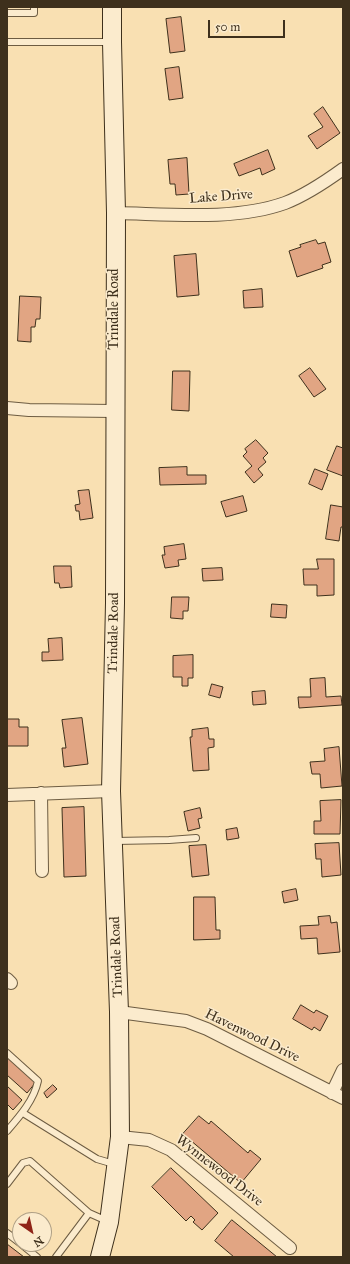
<!DOCTYPE html>
<html>
<head>
<meta charset="utf-8">
<style>
	body { margin:0 }
	#map { position:relative; width:350px; height:1264px; overflow:hidden; background:#f9e0b2; font-family:"IM FELL Great Primer",serif }
	canvas { display:block }
	.frame { position:absolute; inset:0; border:8px solid #3e301c; pointer-events:none }
	.north { position:absolute; left:12px; top:1212px; width:40px; height:40px; box-sizing:border-box; background:#fbebcd; border:1px solid #afa086; border-radius:50%; rotate:146deg; font-size:11px; font-weight:700; line-height:16px; text-align:center; color:#3e301c }
	.north::after { content:''; display:block; margin:auto; width:14px; height:18px; background:#8f2418; clip-path:polygon(50% 0,100% 100%,50% 72%,0 100%) }
	.scale { position:absolute; left:208px; top:20px; width:77px; height:18px; box-sizing:border-box; border:2px solid #3e301c; border-top:0; padding-left:5px; font-size:12px; line-height:14px; white-space:nowrap; color:#3e301c; -webkit-text-stroke:3px #fbebcd; paint-order:stroke }
</style>
</head>
<body>
<div id="map">
<canvas width="350" height="1264"></canvas>
<div class="frame"></div>
<div class="north">N</div>
<div class="scale">50 m</div>
</div>
<script>
const ctx = document.querySelector('canvas').getContext('2d');
ctx.lineJoin = 'round';
function paint(path, color) {
  ctx.fillStyle = color;
  ctx.fill(path, 'evenodd');
}
function trace(path, color, width, dash) {
  ctx.strokeStyle = color;
  ctx.lineWidth = width;
  ctx.lineCap = dash ? 'butt' : 'round';
  ctx.setLineDash(dash || []);
  ctx.stroke(path);
}
function label(font, color, halo, rows, align = 'center') {
  ctx.font = font + ' "IM FELL Great Primer",serif';
  ctx.lineWidth = 3;
  ctx.setLineDash([]);
  ctx.textBaseline = 'middle';
  ctx.strokeStyle = halo;
  ctx.fillStyle = color;
  for (const [text, x, y, turn = 0] of rows) {
    ctx.save();
    ctx.translate(x, y);
    ctx.rotate((+turn || 0) * Math.PI / 180);
    ctx.textAlign = isNaN(turn) ? turn : align;
    if (halo) ctx.strokeText(text, 0, 0);
    ctx.fillText(text, 0, 0);
    ctx.restore();
  }
}
const building = new Path2D(`
	M181,17L185,51L170,53L166,19Z
	M179,67L183,98L169,100L165,69Z
	M323,107L340,133L317,149L308,136L323,127L314,114Z
	M268,150L275,169L262,175L260,168L239,176L234,164Z
	M187,158L189,194L176,195L175,184H170L168,160Z
	M316,240L318,244L325,242L331,262L322,265L323,268L297,277L289,251L301,247L300,245Z
	M196,254L199,295L177,297L174,256Z
	M262,289L263,307L244,308L243,291Z
	M20,296L41,297L40,319H36L35,327H31V342L18,341Z
	M310,368L326,389L314,397L299,376Z
	M173,371H190L189,411L172,410Z
	M256,440L268,453L263,458L266,462L258,469L263,475L254,483L245,472L252,466L243,456L247,452L245,449Z
	M337,446L343,448V476L327,470Z
	M187,467V475H206V484L160,485L159,468Z
	M315,469L328,474L322,490L309,484Z
	M89,490L93,518L80,520L79,511H76L75,505L80,504L78,491Z
	M243,496L247,511L226,517L221,502Z
	M331,505L343,507V527H341L339,541L326,539Z
	M184,544L186,559L178,560L179,566L165,568L162,555H165L164,547Z
	M317,559H334V595L317,596V585H304L303,569H318Z
	M54,566H71L72,587L60,588L59,583H55Z
	M222,568L223,580L203,581L202,569Z
	M172,597H189L188,611H183V619L171,618Z
	M272,604L287,605L286,618L271,617Z
	M62,638L63,660L42,661V652H49L48,639Z
	M193,655V678H188V686H182V677H173V656Z
	M325,678L326,697L341,696L342,705L299,708L298,697H311L310,679Z
	M212,684L223,687L220,698L209,695Z
	M265,691L266,704L253,705L252,692Z
	M82,718L88,764L64,767L62,748H66L62,720Z
	M7,719H19V727H28V746H7Z
	M208,728L209,739H214V747L208,748L209,770L193,771L190,737H192V730Z
	M339,747L342,786L321,788L320,774H312L310,762L325,761L324,749Z
	M341,800L340,834H314V821H321L320,801Z
	M84,807L86,876L64,877L62,808Z
	M200,808L202,818L198,819L200,828L188,831L184,812Z
	M237,828L239,838L227,840L226,830Z
	M339,843L341,875L322,877L321,859H316L315,844Z
	M206,845L209,875L192,877L189,846Z
	M296,889L298,900L284,903L282,892Z
	M194,897H215L216,930H220V939L194,940Z
	M330,916L331,923L337,922L340,952L318,954L317,938L301,939L300,926L319,925L318,917Z
	M301,1005L314,1013L316,1010L328,1016L320,1031L314,1027L312,1030L293,1019Z
	M7,1057L36,1082L27,1093L7,1075Z
	M53,1085L57,1089L47,1098L44,1093Z
	M7,1086L22,1100L13,1110L7,1104Z
	M199,1116L209,1124L211,1121L248,1153L250,1150L261,1159L241,1183L183,1134Z
	M171,1168L218,1213L202,1230L193,1222L195,1220L191,1216L186,1221L152,1187Z
	M232,1220L277,1257H234L215,1241Z
	M7,1244L24,1257H7Z`);
const lane = new Path2D(`
	M7,13H34V7
	M7,42H110
	M115,841L169,840L196,838
	M7,1053L38,1081C34,1100 20,1116 7,1131
	M23,1113L97,1159L114,1164
	M7,1184L23,1163L30,1161L89,1213
	M7,1233L20,1243
	M21,1244L37,1257
	M56,1257L89,1213L107,1221`);
const street = new Path2D(`
	M116,213C168,214 235,221 285,203C306,195 325,182 343,169
	M7,408L29,410L114,411
	M41,793L42,871
	M7,795L111,791
	M7,979L11,983
	M119,1012L186,1021L207,1029L343,1098
	M332,1093L343,1070
	M120,1137L149,1140L171,1150L290,1248`);
const secondary = new Path2D(`
	M100,1257L109,1222L120,1137L119,1012L111,791L115,603L116,213L112,42V7`);
const streetNames = [
	["Lake Drive",221,197,-4],
	["Trindale Road",115,309,-90],
	["Trindale Road",114,633,-89],
	["Trindale Road",117,957,-92],
	["Havenwood Drive",252,1036,26],
	["Wynnewood Drive",219,1171,38]
];
paint(building, '#e1a583');
trace(building, '#3e301c', 1);
trace(lane, '#6d5c42', 8);
trace(street, '#6d5c42', 14);
trace(secondary, '#3e301c', 20);
trace(lane, '#fbebcd', 6);
trace(street, '#fbebcd', 12);
trace(secondary, '#fbebcd', 18);
label('14px', '#3e301c', '#fbebcd', streetNames);
</script>
</body>
</html>
